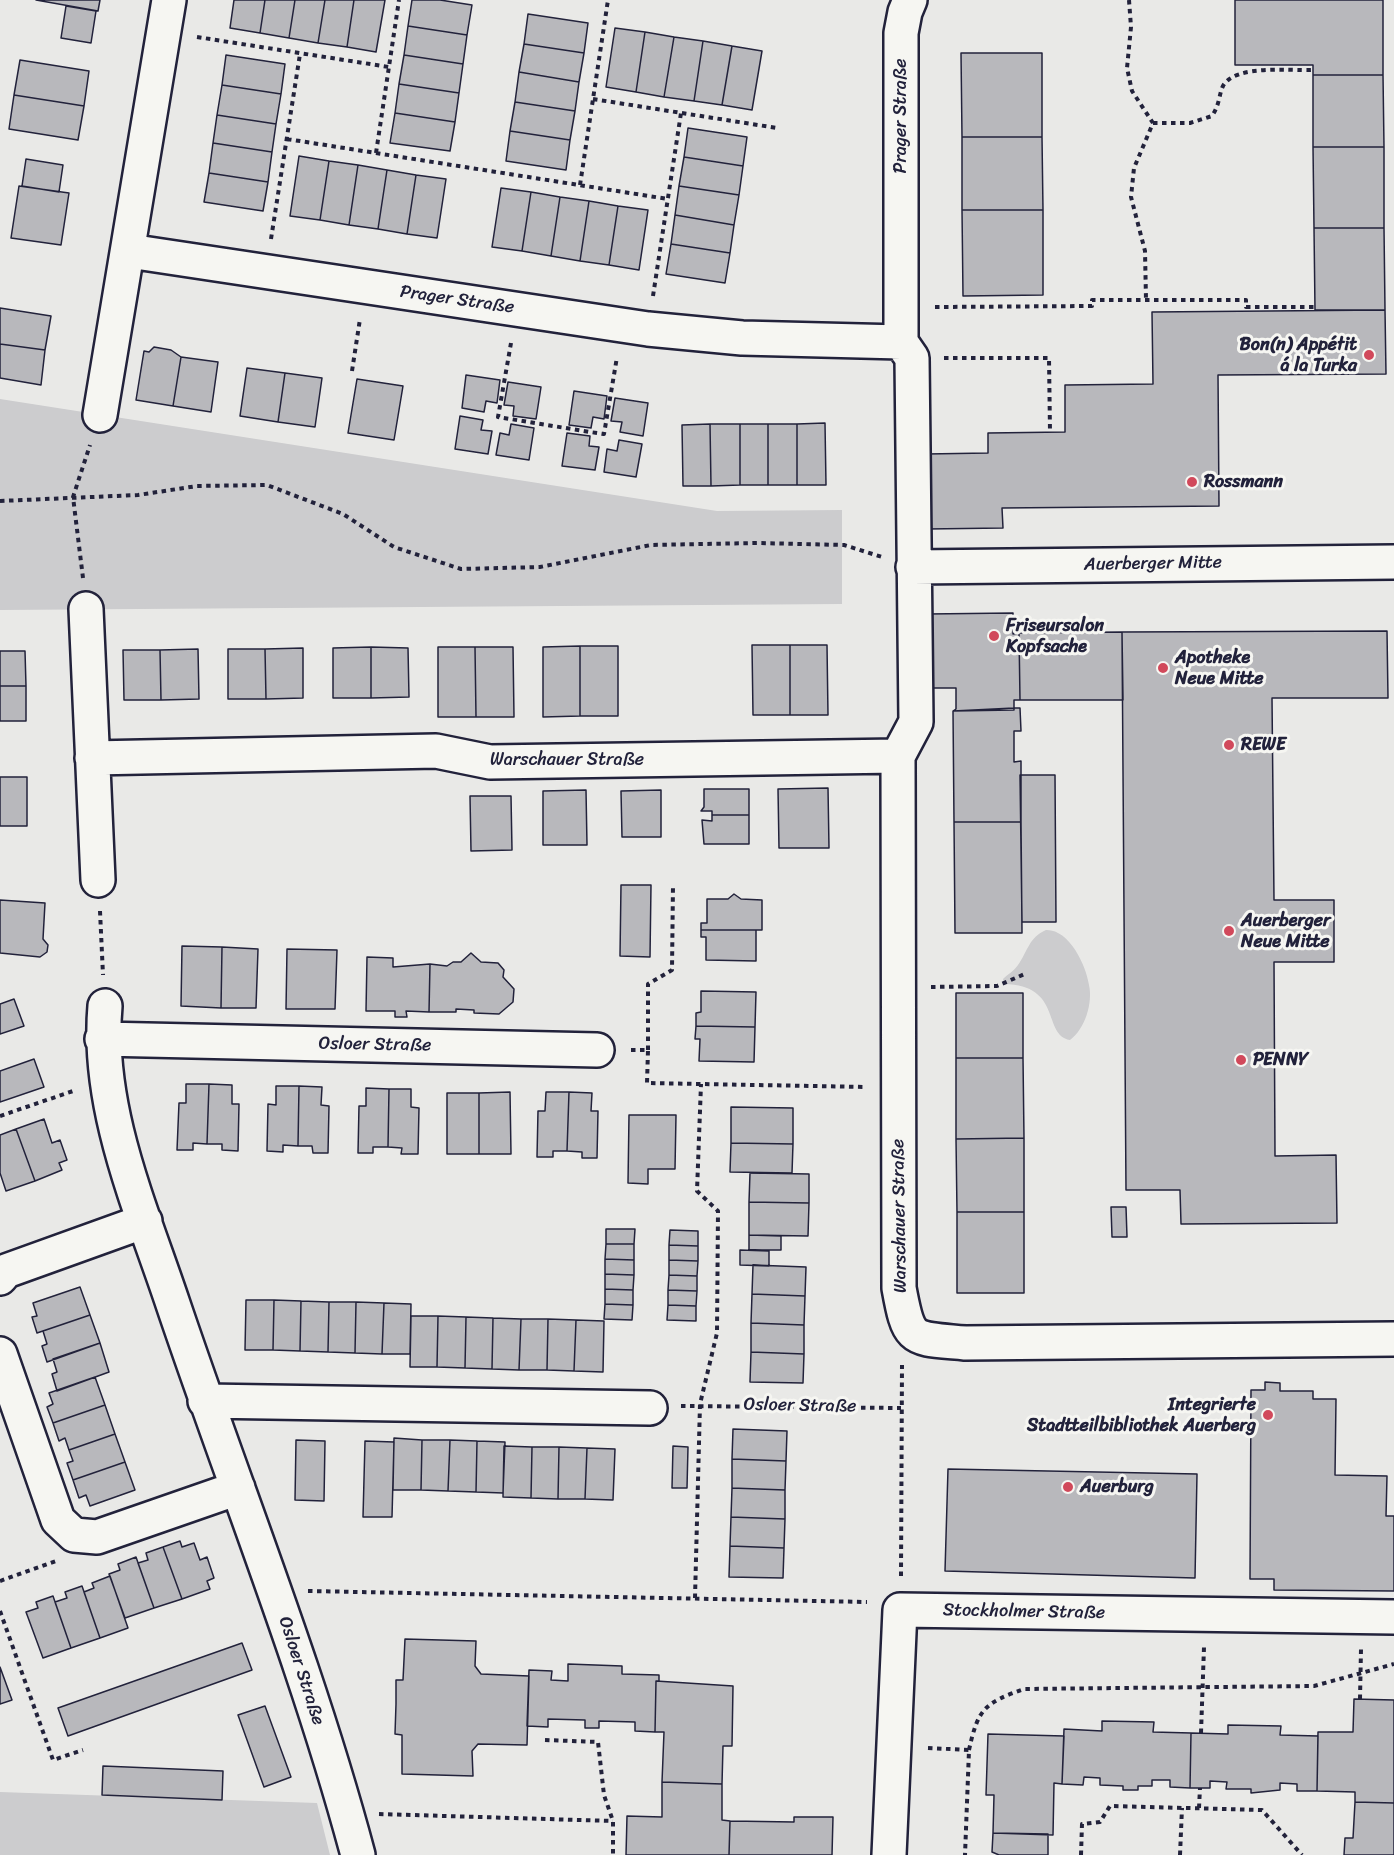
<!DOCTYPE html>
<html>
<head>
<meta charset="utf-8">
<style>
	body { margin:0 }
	canvas { display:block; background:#e9e9e7 }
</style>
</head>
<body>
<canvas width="1394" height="1855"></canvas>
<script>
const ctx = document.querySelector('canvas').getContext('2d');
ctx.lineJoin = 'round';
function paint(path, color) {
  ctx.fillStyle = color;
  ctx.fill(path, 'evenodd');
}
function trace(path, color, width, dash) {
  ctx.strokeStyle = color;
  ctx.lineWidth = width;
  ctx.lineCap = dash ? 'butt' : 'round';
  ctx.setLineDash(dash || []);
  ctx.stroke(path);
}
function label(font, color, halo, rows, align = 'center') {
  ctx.font = font + ' Sriracha,sans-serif';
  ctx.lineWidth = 6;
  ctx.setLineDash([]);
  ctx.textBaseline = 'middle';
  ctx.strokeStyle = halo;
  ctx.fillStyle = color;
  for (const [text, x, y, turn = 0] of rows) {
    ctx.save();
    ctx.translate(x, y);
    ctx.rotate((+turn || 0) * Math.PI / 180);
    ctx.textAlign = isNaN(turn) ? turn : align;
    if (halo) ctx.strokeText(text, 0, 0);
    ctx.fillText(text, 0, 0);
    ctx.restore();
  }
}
const green = new Path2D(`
	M0,399L717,511L842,510V604L0,610Z
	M1046,930C1069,929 1086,965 1089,985C1093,1003 1085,1029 1070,1040C1042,1035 1063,985 1004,984L1003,979C1008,974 1014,971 1018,965C1028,951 1029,937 1046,930Z
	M0,1792L317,1803L330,1855H0Z`);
const building = new Path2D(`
	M36,0H100L98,11Z
	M234,0H265L260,33L230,28Z
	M265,0H295L289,38L260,33Z
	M295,0H325L318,43L289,38Z
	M325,0H354L347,47L318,43Z
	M354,0H385L376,52L347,47Z
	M412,0H440L472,5L467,35L408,26Z
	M1235,0H1383V75H1313V65H1235Z
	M66,6L96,11L91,43L61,38Z
	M528,14L588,23L584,53L524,44Z
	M408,26L467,35L463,64L404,55Z
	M615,28L645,32L636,92L606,87Z
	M645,32L674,37L664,97L636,92Z
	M674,37L703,41L694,101L664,97Z
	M703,41L732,46L722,105L694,101Z
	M524,44L584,53L579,82L519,72Z
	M732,46L762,51L752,110L722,105Z
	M961,53H1042V137H962Z
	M226,55L285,64L281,94L222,85Z
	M404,55L463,64L459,93L399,84Z
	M20,60L89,71L84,106L14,95Z
	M519,72L579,82L575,111L515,102Z
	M1313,75H1383L1384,147H1313Z
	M399,84L459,93L455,122L395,113Z
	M222,85L281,94L276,124L217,115Z
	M14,95L84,106L78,140L9,129Z
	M515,102L575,111L570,140L510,131Z
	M395,113L455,122L450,151L390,143Z
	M217,115L276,124L272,152L213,143Z
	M688,128L747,137L743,166L684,157Z
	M510,131L570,140L566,170L506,161Z
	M962,137H1042L1043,210H962Z
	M213,143L272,152L268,182L209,173Z
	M1313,147H1384V228H1314Z
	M299,156L329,161L320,220L290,216Z
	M684,157L743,166L739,195L679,186Z
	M26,159L63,165L59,192L22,186Z
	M329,161L358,165L349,225L320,220Z
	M358,165L387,170L378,229L349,225Z
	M387,170L416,175L407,234L378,229Z
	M209,173L268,182L263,211L204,202Z
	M416,175L446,179L437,238L407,234Z
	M19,186L69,193L61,245L11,238Z
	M679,186L739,195L734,225L675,215Z
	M501,188L531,192L522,251L492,247Z
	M531,192L560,197L551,256L522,251Z
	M560,197L589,201L580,261L551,256Z
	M589,201L618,206L609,265L580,261Z
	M618,206L648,210L639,270L609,265Z
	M962,210H1043V295L963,296Z
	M675,215L734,225L730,253L671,244Z
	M1314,228H1384L1385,310H1315Z
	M671,244L730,253L725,283L666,274Z
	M0,308L51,316L45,350L0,344Z
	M1385,310L1386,374L1218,375L1219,506L1002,508L1003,528L927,529L926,454L988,453V433L1065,432V385L1153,384L1152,312Z
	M0,344L45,350L41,385L0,378Z
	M154,347L171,350L181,357L173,406L136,400L144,351L149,352Z
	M181,357L218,362L211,412L173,406Z
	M247,368L285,373L278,422L240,416Z
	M285,373L322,378L315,427L278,422Z
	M466,375L500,380L497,403L486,401L484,412L462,408Z
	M357,379L403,386L394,440L348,433Z
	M508,382L541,387L536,419L513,416L514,406L504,405Z
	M574,391L607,396L604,419L593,417L591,428L569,425Z
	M615,398L648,403L643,436L620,432L622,422L611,421Z
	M460,416L483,420L481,430L492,431L488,454L455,449Z
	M825,423L826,485H797V424Z
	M511,424L534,428L529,460L496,455L500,433L509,435Z
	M710,424H740V485L711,486Z
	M710,424L711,486H683L682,425Z
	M740,424H768V485H740Z
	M768,424H797V485H768Z
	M567,433L590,436L589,446L599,447L595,470L562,466Z
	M619,440L642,444L636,477L604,472L607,449L617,451Z
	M1013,613V634L1019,633L1020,700H1014V710L953,711L956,709V688H928L927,614Z
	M1387,631L1388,698H1272L1274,900H1334V962H1274L1275,1156L1336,1155L1337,1223L1181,1224L1180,1190H1126L1122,632Z
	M1122,632L1123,700H1020L1019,633Z
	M752,645H790V715H753Z
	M790,645H827L828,715H790Z
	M580,646H618V716H580Z
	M580,646V716L543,717V647Z
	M371,647L408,648L409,697L371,698Z
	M371,647V698H333V648Z
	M438,647H475L476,717H438Z
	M475,647H513L514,717H476Z
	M303,648V698L266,699L265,649Z
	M198,649L199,699L161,700L160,650Z
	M228,649H265L266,699H228Z
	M123,650H160L161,700H124Z
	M0,651H25L26,686H0Z
	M0,686H26V721H0Z
	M1014,708H1020L1021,731H1014V762L1021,761V822H954L953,711Z
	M1020,775H1055L1056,922H1022Z
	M0,777H27V826H0Z
	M828,788L829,848H779L778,789Z
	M704,789H749V815H712V811H701L704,807Z
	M586,790L587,845H543V791Z
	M661,790V837H622L621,791Z
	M470,796H511L512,850L471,851Z
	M712,815H749V844H704L702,820L712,821Z
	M954,822H1021L1022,933H955Z
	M621,885H651L650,957L620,956Z
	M734,894L741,899L762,900V930H701V923H707V899H728Z
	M0,900L45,903L43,939L48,945L47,952L40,957L0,953Z
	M701,930H756V961L706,960V937H701Z
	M182,946L222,947L221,1008L181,1006Z
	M222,947L258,949L256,1008H221Z
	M287,949L337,950L335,1009H286Z
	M471,953L481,962L498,963L504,970L503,977L514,989L513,1002L499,1014L474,1013V1010L456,1009V1012H429L430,964L447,966L453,962H461Z
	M367,957L393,958V967L430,964L429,1012L406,1011L407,1017H395V1011H366Z
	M701,991L756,992L755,1027L696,1026V1013L701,1012Z
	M956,993H1023V1058H956Z
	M14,999L24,1026L0,1034V1004Z
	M696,1026L755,1027L754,1062L699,1061L700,1039H695Z
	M956,1058H1023L1024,1138L956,1139Z
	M34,1059L44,1087L0,1102V1071Z
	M186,1084H209L207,1144L193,1143V1150H177L179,1103H186Z
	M209,1084L232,1085V1104H239L238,1151L222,1150V1144H207Z
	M276,1086H299L298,1146L283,1145V1152L267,1151L268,1104L276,1105Z
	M299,1086L322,1087L321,1105L329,1106L328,1153H313L312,1146H298Z
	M366,1088L389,1089L388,1147H373V1153H358L359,1106H366Z
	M389,1089H411V1107L419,1108L418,1154H401L402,1148L388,1147Z
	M510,1092L511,1154H479V1093Z
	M546,1092H569L567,1151H553V1157H537L538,1111H545Z
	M569,1092L592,1093L591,1111H598L597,1158H582V1152L567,1151Z
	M447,1093H479V1154H447Z
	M731,1107L793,1108V1144L731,1143Z
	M629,1115H676L675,1169H648V1184L628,1183Z
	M44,1119L52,1143L60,1140L67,1160L59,1163L62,1170L35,1181L16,1129Z
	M16,1129L35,1181L6,1191L0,1173V1135Z
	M1024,1138V1212H957L956,1139Z
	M731,1143L793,1144L792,1173L730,1172Z
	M750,1173L809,1174V1203L749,1202Z
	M749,1202L809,1203L808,1236L749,1235Z
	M1111,1207H1126L1127,1237H1112Z
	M957,1212H1024V1293H957Z
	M606,1229H635L634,1244H606Z
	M670,1230L698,1231V1246L669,1245Z
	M749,1235L781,1236V1250H749Z
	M606,1244H634V1260L605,1259Z
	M669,1245L698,1246V1261L669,1260Z
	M740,1250L769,1251V1266L740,1265Z
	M605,1259L634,1260V1275L605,1274Z
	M669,1260L698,1261L697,1276L669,1275Z
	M753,1265L806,1267L805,1296L752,1294Z
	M605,1274L634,1275L633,1290L605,1289Z
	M669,1275L697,1276V1291L668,1290Z
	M80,1287L90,1315L37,1333L32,1317L37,1316L33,1303Z
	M605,1289L633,1290V1305L605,1304Z
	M668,1290L697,1291L696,1306L668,1305Z
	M752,1294L805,1296L804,1325L751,1323Z
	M246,1300H274L273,1350H245Z
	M274,1300L301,1301L300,1351L273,1350Z
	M301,1301L329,1302L328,1352L300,1351Z
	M329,1302H356L355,1353L328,1352Z
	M356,1302L384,1303L382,1354L355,1353Z
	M384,1303L411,1304L410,1354H382Z
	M605,1304L633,1305L632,1320L604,1319Z
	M668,1305L696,1306V1321L667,1320Z
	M90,1315L100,1343L47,1362L42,1346L47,1344L43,1331Z
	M411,1316H438L437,1367H410Z
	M438,1316L466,1317L465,1368L437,1367Z
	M466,1317L493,1318L492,1369L465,1368Z
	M493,1318L521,1319L519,1370L492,1369Z
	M521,1319H548L547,1370H519Z
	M548,1319L576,1320L574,1371L547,1370Z
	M576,1320L604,1321L603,1372L574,1371Z
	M751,1323L804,1325V1354L751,1352Z
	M100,1343L109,1372L57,1391L52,1374L57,1372L53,1359Z
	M751,1352L804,1354L803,1383L750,1382Z
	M95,1377L105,1405L53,1423L47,1407L53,1404L49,1393Z
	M1265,1382L1280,1383V1391H1313V1399H1336L1335,1475L1387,1476L1386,1516H1394V1591L1274,1590V1579H1250L1251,1390H1265Z
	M105,1405L115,1434L69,1450L65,1438L59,1441L53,1423Z
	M733,1429L787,1431L786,1461L732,1459Z
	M115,1434L125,1462L73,1480L67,1463L73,1461L69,1450Z
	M394,1438L422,1440L421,1490H393Z
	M296,1440L325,1441L324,1501L295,1500Z
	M422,1440H450L448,1491L421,1490Z
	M450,1440L477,1441L476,1492L448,1491Z
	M365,1441L394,1442L392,1517H363Z
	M477,1441L505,1442L503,1493L476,1492Z
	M504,1446L532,1447L531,1498L503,1497Z
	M673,1446L688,1447L687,1488H672Z
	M532,1447H559L558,1499L531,1498Z
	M559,1447L587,1448L585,1499H558Z
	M587,1448L615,1449L613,1500L585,1499Z
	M732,1459L786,1461L785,1490L732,1488Z
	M125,1462L135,1490L90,1506L86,1495L79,1498L73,1480Z
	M948,1469L1197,1474L1195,1578L945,1571Z
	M732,1488L785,1490V1519L731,1517Z
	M731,1517L785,1519L784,1548L730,1546Z
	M180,1541L182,1547L194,1543L200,1560L207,1557L214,1578L207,1581L210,1589L182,1599L163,1547Z
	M730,1546L784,1548L783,1578L729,1577Z
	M163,1547L182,1599L154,1608L138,1563L148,1560L146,1553Z
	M136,1557L154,1608L125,1618L109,1574L120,1570L118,1564Z
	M110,1576L128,1628L100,1638L84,1592L94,1588L92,1583Z
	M82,1586L100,1638L71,1648L55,1602L67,1598L65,1592Z
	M53,1596L71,1648L43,1658L26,1612L38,1608L36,1602Z
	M405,1639L476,1641L475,1666L481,1674L529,1676L527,1745L478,1744L472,1751L473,1776L402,1774V1735L395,1734L396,1704V1680H403Z
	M242,1643L252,1670L68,1736L58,1708Z
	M568,1664L622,1666V1674L659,1675V1681H656L655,1732L635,1731V1722L599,1721V1728H585V1720L548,1719V1727L527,1726L529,1670L552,1671L551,1680L568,1681Z
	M0,1667L12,1700L0,1704Z
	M656,1681L733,1686L732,1746H723L722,1784L662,1782L664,1732H655Z
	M1354,1699L1394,1700V1803L1355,1802V1792L1317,1791L1318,1732H1353Z
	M265,1706L291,1777L264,1787L238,1715Z
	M1102,1721L1154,1722L1153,1732L1191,1733L1190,1788L1170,1787V1780H1152V1786H1138V1790H1123V1786L1100,1785V1778L1084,1777L1083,1785L1062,1784L1064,1729L1102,1731Z
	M1228,1725L1281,1726L1280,1735L1318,1736L1317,1791H1297V1784L1280,1783V1790L1251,1793V1789H1226L1227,1782L1210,1781V1788H1190L1191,1733L1228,1734Z
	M988,1734L1064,1736L1062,1784L1054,1783L1053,1835L993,1833L994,1795H986Z
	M103,1766L223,1771L222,1800L102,1795Z
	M662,1782L722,1784V1820L730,1821L729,1855H626L627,1816L662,1817Z
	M1355,1802L1394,1803V1855H1344L1345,1838H1353Z
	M794,1817H833L832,1855H729L730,1821L794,1822Z
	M993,1833L1048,1834V1855H999L992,1852Z`);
const path = new Path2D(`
	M1129,0L1131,27L1127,68L1132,91L1153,123L1134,168L1131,197L1145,251L1146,300
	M197,37L389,67
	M593,99L777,128
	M1153,123H1190L1212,116C1220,104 1219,94 1223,86C1235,64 1290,71 1313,70
	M287,139L668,199
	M376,153L399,0
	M580,185L608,0
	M271,239L300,54
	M653,296L681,113
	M935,307L1092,306V300H1246V307H1315
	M511,343L498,417L590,432L604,434L617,357
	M944,358H1049L1050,432
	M352,371L360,319
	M0,501L138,495L197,486L267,485L343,514L394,547L461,569L540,567L651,545L758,543L844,545L882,557
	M83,578L73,497L90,445
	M100,911L103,975
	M931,987L997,986L1027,973
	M631,1050H648L647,1083L866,1087
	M648,1050V984L672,970L673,885
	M0,1116L76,1090
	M681,1406L901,1408
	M901,1576L902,1365
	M0,1581L56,1561
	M308,1591L867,1602
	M695,1598L700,1404L717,1333L718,1211L697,1191L701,1084
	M0,1611L53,1760L83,1750
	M1360,1699L1361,1649
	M1201,1733L1204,1647
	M545,1740L598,1742L604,1795L613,1821V1855
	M928,1748L969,1750L965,1855
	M969,1750C978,1709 984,1703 1024,1689L1314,1686L1394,1664
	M1199,1808L1200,1788
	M379,1814L613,1821
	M1081,1855L1082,1824L1100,1822L1110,1806L1262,1810L1302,1855
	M1180,1855L1182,1808`);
const minor = new Path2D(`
	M129,251L648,329L742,338L901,342V33L905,12L910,0
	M100,415L169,0
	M913,567L1394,562
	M86,609L98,880
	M898,756L916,722L912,358L901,342
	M92,758L436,751L490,762L898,756L899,1288C909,1343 911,1338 965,1343L1394,1339
	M105,1006C96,1109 141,1208 173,1304C235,1488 308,1668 358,1855
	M102,1039L597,1050
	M0,1278L6,1271L145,1221
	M0,1354L58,1520L74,1535L97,1537L238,1488
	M205,1401L650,1408
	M889,1855L900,1610L1394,1617`);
const markers = [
	[1369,355,6,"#d1495b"],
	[1192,482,6,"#d1495b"],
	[994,636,6,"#d1495b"],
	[1163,668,6,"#d1495b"],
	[1229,745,6,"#d1495b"],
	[1229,931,6,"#d1495b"],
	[1241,1060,6,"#d1495b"],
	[1268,1415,6,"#d1495b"],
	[1068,1487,6,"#d1495b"]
];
const streetNames = [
	["Prager Straße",901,116,-90],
	["Prager Straße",457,300,8],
	["Auerberger Mitte",1153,564,-1],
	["Warschauer Straße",567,760],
	["Osloer Straße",375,1045,1],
	["Warschauer Straße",900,1216,-91],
	["Osloer Straße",800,1406,1],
	["Stockholmer Straße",1024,1612,1],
	["Osloer Straße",301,1671,72]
];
const poiNames = [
	["Bon(n) Appétit",1357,345,"right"],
	["á la Turka",1357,366,"right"],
	["Rossmann",1204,482],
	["Friseursalon",1006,626],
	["Kopfsache",1006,647],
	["Apotheke",1175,658],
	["Neue Mitte",1175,679],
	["REWE",1241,745],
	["Auerberger",1241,921],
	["Neue Mitte",1241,942],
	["PENNY",1253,1060],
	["Integrierte",1256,1405,"right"],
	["Stadtteilbibliothek Auerberg",1256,1426,"right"],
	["Auerburg",1080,1487]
];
paint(green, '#ccccce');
paint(building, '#b8b8bc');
trace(building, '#22223b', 1.5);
trace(minor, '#22223b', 38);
trace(path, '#22223b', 4, [4.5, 4.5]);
trace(minor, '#f6f6f2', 33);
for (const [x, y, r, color] of markers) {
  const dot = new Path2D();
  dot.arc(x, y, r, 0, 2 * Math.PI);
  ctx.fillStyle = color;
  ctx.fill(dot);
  trace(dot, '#f6f6f2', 2);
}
label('18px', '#22223b', '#f6f6f2', streetNames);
label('bold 18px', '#22223b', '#f6f6f2', poiNames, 'left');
</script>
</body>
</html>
